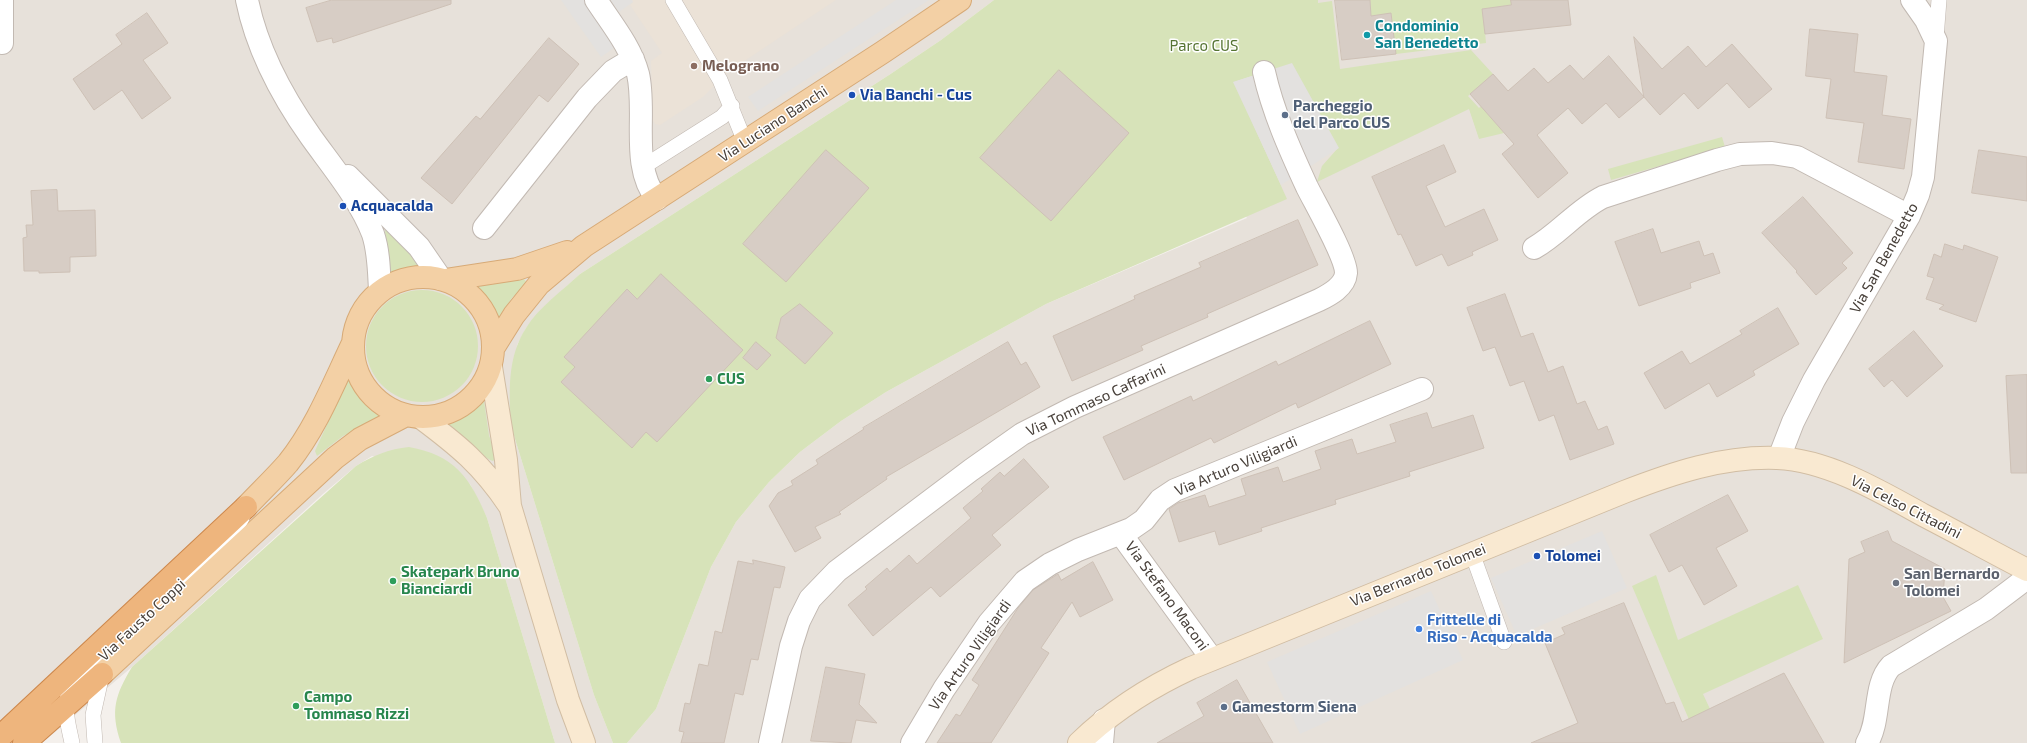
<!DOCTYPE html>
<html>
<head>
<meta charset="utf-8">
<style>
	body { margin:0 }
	canvas { display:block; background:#f4f0ec }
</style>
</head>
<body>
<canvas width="2027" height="743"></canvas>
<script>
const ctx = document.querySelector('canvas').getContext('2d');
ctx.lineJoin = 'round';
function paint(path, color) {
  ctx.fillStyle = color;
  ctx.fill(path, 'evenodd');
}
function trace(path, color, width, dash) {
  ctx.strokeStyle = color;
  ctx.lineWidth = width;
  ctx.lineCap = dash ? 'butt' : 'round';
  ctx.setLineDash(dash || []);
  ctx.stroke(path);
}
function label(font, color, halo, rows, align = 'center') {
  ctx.font = font + ' "Exo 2",sans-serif';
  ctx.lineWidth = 3;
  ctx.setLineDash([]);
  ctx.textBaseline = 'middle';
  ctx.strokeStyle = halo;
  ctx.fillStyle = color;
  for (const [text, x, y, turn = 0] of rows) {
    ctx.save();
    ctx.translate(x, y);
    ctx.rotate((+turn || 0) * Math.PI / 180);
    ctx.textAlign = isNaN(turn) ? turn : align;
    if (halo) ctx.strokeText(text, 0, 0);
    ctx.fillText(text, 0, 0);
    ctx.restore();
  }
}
const residential = new Path2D(`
	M0,0H994L941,40L889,75L580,274L543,308L526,328L517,345L511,426L594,695L613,743H555L487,518L470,484L372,456L356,466L324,493L132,667L42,743H0Z
	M1125,0H2027V743H627L656,709L711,567L736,522L769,482L800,452L841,421L886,392L1046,304L1247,218Z`);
const education = new Path2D(`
	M632,0H836L728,72L703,97L660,125L655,124L653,121L651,61L662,53L630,5L633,2Z`);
const green = new Path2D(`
	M994,0H1318V3L1332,1L1340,69L1471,50L1493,74L1468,96L1479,108L1481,106L1504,133L1479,139L1469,109L1317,182L1322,166L1338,148L1264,72L1234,82L1287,199L1046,304L886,392L841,421L800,452L769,482L736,522L711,567L656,709L627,743H613L594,695L511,426C509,393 507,357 526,328C539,307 562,291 580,274L889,75L941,40Z
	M1370,0H1511V5L1483,9L1486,43L1396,54L1391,14L1371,16Z
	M1722,137L1725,147L1611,180L1608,169Z
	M388,226L423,266L388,274L385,230Z
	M524,279L527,283L511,299L498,322L488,302L476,287Z
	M366 346a56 56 0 1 1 112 0a56 56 0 1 1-112 0Z
	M348,378L358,396L384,416L343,436L317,456L315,451Z
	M484,401L489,435L496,458L493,461C487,460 449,431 440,425L470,411Z
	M409,447C454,455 470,477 487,518L555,743H121C110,711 115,695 132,667L356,466C374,455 389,449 409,447Z
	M1656,575L1678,640L1798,585L1823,639L1703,694L1710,709L1699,743L1632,586Z`);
const parking = new Path2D(`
	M561,0H584L610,36L614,48L601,57Z
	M610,0H632L633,2L619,12Z
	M896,0H929L758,111L748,97Z
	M1292,63L1339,148L1281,185L1233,82Z
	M1602,531L1627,588L1517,636L1491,578Z
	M1431,591L1463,660L1300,734L1267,662Z`);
const building = new Path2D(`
	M332,0H451V4L333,43L332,38L317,42L306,8Z
	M1335,0H1370L1371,16L1391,13L1396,54L1342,60Z
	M1511,0H1568L1571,25L1485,34L1482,9L1511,5Z
	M147,13L168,43L143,60L171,98L142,119L122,90L94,110L73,79L122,44L116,35Z
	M1810,29L1858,34L1854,72L1887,76L1882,115L1911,119L1904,169L1858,162L1864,123L1826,118L1831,79L1806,76Z
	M1634,37L1662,69L1688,46L1706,67L1732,44L1772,89L1749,108L1727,83L1698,109L1684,93L1660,115L1644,97Z
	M549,38L579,64L548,102L539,95L452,204L421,178L476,116L480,119Z
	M1609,56L1644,97L1619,118L1606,103L1582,124L1568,108L1537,135L1568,173L1538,198L1502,154L1514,144L1470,94L1493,74L1508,91L1534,68L1548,83L1570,65L1583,79Z
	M1059,70L1129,133L1051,221L980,158Z
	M1444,145L1456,172L1426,186L1445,227L1484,209L1498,240L1472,252L1473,255L1448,266L1442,254L1416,266L1401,234L1398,235L1372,177Z
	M826,150L869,188L786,282L743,244Z
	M1979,150L2027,157V201L1972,193Z
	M57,190L58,211L95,210L96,256L70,257V272L39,273V271H24L23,238L27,237L26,225H33L31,191Z
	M1803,197L1853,253L1842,263L1847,268L1816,295L1796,272L1797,271L1762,233Z
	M1298,220L1318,265L1207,314L1208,317L1141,346L1143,350L1072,381L1053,336L1135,299L1134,296L1201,267L1199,263Z
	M1653,229L1661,253L1699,241L1704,256L1713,253L1720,273L1690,283L1691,288L1639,306L1615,242Z
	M1945,244L1963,250L1964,245L1998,257L1976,322L1939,309L1944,305L1926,299L1934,278L1927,276L1934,254L1941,257Z
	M661,274L743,350L657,442L646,432L632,448L561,382L575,367L564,357L627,289L637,299Z
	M1505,294L1521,337L1533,333L1548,372L1563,366L1577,404L1585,401L1598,430L1607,426L1614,444L1570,460L1554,415L1539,421L1524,381L1510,386L1495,347L1483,351L1467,308Z
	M800,304L833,333L805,364L776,338L781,318Z
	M1778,308L1799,344L1753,371L1755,375L1717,397L1709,383L1665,409L1644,373L1682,351L1690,364L1742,334L1740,331Z
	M1370,321L1391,364L1298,408L1296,403L1214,443L1211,438L1124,480L1103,437L1191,396L1193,401L1276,361L1278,365Z
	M1914,331L1943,366L1907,397L1892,380L1884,387L1869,369Z
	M756,342L771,355L757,370L743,358Z
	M1008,342L1021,365L1026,362L1040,387L886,477L887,479L839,512L841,514L815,527L821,538L795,552L769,506L778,493L793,485L791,481L818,464L816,460L864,429L863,428Z
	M2027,375V473H2011L2006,376Z
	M1427,413L1432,428L1473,415L1484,448L1409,472L1410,476L1335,500L1336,504L1261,528L1262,531L1219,545L1215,531L1179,542L1169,509L1178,503L1205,495L1209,507L1246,495L1241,479L1278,467L1283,482L1321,469L1315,451L1352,439L1357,454L1396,442L1390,425Z
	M1024,459L1049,487L992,535L1001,545L940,597L931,587L873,636L848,605L867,589L865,587L887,568L890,572L909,555L917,564L971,518L963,508L983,491L981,489L1000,472L1004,476Z
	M1728,495L1748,531L1716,548L1737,586L1704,605L1682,565L1669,572L1650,535Z
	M1888,531L1892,541L1945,569L1943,597L1951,611L1844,663L1849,559L1865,552L1861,542Z
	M753,560L785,567L780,588L774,587L758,660L751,659L743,695L735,693L724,743H681L684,732L679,731L685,703L690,704L699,664L708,666L715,631L722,633L738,561L753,564Z
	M1093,562L1113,600L1080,617L1072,602L1041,648L1049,653L991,743H937L956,714L960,716L979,685L972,680L1018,608L1033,590L1058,574L1061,580Z
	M1624,603L1666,704L1674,702L1682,722L1784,673L1824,743H1531L1578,723L1545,643L1565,634L1562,628Z
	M826,667L865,674L859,704L877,723L856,720L851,743L811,741Z
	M1237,680L1273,743H1157L1204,716L1197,703Z`);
const lane = new Path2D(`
	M673,0L720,80L745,142
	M1936,38L1939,0
	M643,167L722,117L732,106
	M1472,553L1504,642
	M72,743C68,723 61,703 73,684L231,536L242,518
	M95,743L93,715L102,674`);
const street = new Path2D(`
	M247,0C257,49 282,96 311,137C331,165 361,201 373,234C379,252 379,272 380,291
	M596,0C611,23 631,47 638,74C647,112 630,167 657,199
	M2,43V0
	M348,176L419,247L441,279
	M484,228L587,98L613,71L633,59
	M1534,248C1559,234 1577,210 1603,197L1717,160L1740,154L1772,153L1797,157L1909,216
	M1779,458L1793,422L1814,380L1909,216L1918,195L1923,177L1936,41L1926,20L1912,0
	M1121,534L1212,659
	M770,743L791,646L799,621L810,599L837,571L971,470L1022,434L1075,407L1319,300C1329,295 1345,287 1346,273C1346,257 1316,205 1307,187C1290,150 1273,112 1264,72
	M912,743L944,689L989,623L1025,581L1050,564L1078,550L1131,529L1144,520L1160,500L1175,490L1422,389
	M1102,743L1104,720
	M1867,743C1881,720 1873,685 1891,666L1986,609L2027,578`);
const secondary = new Path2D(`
	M491,367L506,460L510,506L568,700L584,743
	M420,417C459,446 482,465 509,505
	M1079,743C1112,711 1150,687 1191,668L1624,492C1673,473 1723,456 1777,458C1827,460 1880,491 1923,515C1958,533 1992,552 2027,570`);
const primary = new Path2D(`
	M353 347a70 70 0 1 1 140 0a70 70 0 1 1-140 0Z
	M445,280L517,269L567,252
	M494,347L514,315L539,284L584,246L883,52L960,0
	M246,507C260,492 275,478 288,463C316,428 333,385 352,345
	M102,674L335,458L360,439L406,415`);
const highway = new Path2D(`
	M0,737L246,507
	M24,743L102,674`);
const markers = [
	[1367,35,4,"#0f9aa8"],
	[694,66,4,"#8d6e63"],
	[852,95,4,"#1a4fb4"],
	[1285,115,4,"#5c6f8a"],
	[343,206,4,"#1a4fb4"],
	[709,379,4,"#2e9e5b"],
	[1537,556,4,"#1a4fb4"],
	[393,581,4,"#2e9e5b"],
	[1896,583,4,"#6b7280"],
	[1419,629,4,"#3f7fe0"],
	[296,706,4,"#2e9e5b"],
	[1224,707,4,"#5c6f8a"]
];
const cultureNames = [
	["Condominio",1375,26],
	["San Benedetto",1375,43]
];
const parkNames = [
	["Parco CUS",1204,46]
];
const educationNames = [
	["Melograno",702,66]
];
const transitNames = [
	["Via Banchi - Cus",860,95],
	["Acquacalda",351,206],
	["Tolomei",1545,556]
];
const serviceNames = [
	["Parcheggio",1293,106],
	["del Parco CUS",1293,123],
	["Gamestorm Siena",1232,707]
];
const streetNames = [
	["Via Luciano Banchi",773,124,-33],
	["Via San Benedetto",1884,258,-61],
	["Via Tommaso Caffarini",1096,400,-25],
	["Via Arturo Viligiardi",1236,466,-23],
	["Via Celso Cittadini",1906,507,27],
	["Via Bernardo Tolomei",1418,575,-22],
	["Via Stefano Maconi",1167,596,54],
	["Via Fausto Coppi",142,620,-43],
	["Via Arturo Viligiardi",970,655,-55]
];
const leisureNames = [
	["CUS",717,379],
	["Skatepark Bruno",401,572],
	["Bianciardi",401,589],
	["Campo",304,697],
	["Tommaso Rizzi",304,714]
];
const worshipNames = [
	["San Bernardo",1904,574],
	["Tolomei",1904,591]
];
const shopNames = [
	["Frittelle di",1427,620],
	["Riso - Acquacalda",1427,637]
];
paint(residential, '#e7e1da');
paint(education, '#ebe2d7');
paint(green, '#d7e3b9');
paint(parking, '#e3e1df');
paint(building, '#d7cdc5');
trace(building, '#cec1b6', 1);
trace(lane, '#c2b9b2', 16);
trace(street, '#c2b9b2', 24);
trace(secondary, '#d1bda3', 24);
trace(primary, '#d7aa77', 24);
trace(highway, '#cd884d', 24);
trace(lane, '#fff', 15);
trace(street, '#fff', 22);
trace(secondary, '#f9e9d1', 22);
trace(primary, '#f3d0a5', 22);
trace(highway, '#eeb57d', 22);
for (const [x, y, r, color] of markers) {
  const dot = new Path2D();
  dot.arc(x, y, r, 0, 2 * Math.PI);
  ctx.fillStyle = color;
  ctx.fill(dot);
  trace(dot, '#fff', 1.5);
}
label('bold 15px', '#0d838f', '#fff', cultureNames, 'left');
label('15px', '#567433', '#fff', parkNames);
label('bold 15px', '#785e54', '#fff', educationNames, 'left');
label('bold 15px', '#164399', '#fff', transitNames, 'left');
label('bold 15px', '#4e5e75', '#fff', serviceNames, 'left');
label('15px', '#48403a', '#fff', streetNames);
label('bold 15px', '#27864d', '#fff', leisureNames, 'left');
label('bold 15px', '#5b616d', '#fff', worshipNames, 'left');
label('bold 15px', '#366cbe', '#fff', shopNames, 'left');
</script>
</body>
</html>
